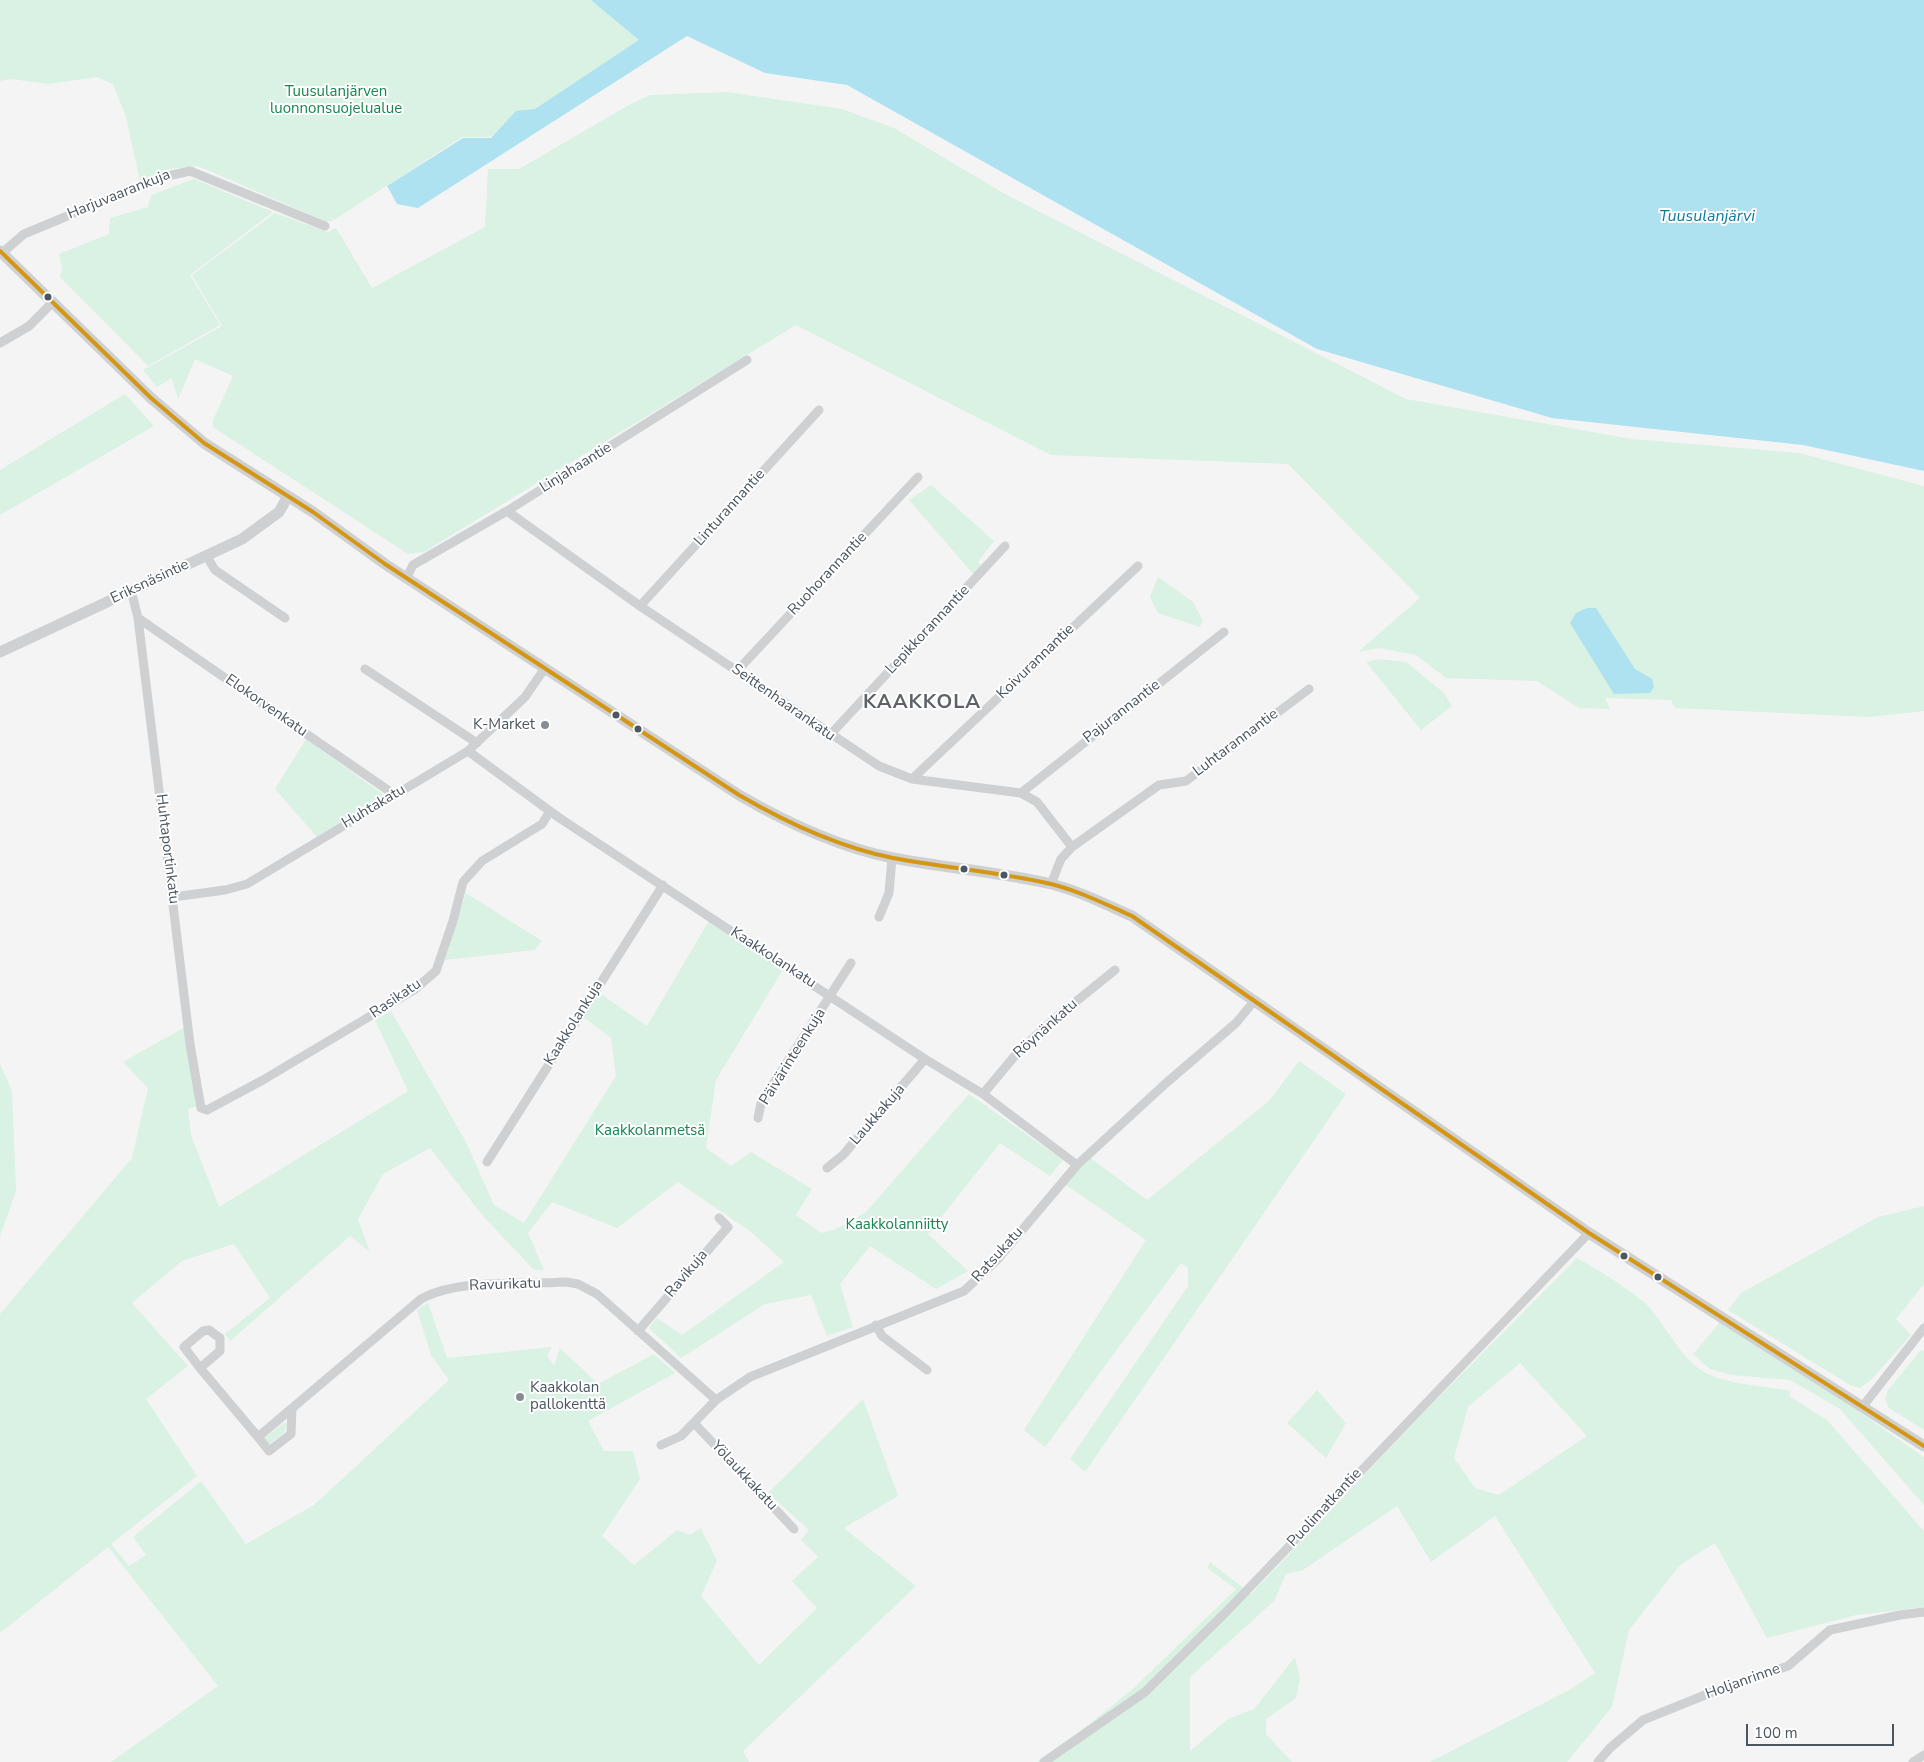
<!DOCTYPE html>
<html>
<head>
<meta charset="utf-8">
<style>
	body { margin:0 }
	#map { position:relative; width:1924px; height:1762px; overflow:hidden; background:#f4f4f4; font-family:"Nunito Sans",sans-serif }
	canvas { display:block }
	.scale { position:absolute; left:1746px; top:1724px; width:148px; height:22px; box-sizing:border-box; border:2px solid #4a5661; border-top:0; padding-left:6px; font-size:15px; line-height:18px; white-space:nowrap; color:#4a5661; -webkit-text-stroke:4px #fff; paint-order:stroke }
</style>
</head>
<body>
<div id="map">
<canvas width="1924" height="1762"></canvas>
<div class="scale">100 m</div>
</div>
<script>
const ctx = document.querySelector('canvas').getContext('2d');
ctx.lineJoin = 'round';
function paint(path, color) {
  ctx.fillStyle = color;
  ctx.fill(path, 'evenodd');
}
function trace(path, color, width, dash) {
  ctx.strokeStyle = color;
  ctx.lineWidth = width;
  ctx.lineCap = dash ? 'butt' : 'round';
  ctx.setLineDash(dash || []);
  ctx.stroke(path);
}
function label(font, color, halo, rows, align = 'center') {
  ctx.font = font + ' "Nunito Sans",sans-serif';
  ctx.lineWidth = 4;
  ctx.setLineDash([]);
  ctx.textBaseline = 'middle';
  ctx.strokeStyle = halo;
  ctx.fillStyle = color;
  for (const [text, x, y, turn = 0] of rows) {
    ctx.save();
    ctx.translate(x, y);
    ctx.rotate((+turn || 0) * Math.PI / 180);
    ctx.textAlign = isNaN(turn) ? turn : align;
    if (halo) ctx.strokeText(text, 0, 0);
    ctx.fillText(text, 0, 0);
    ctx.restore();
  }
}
const green = new Path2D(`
	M0,0H656L640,40L630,53L490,137H462L334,220L331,218L333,221H325L198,166L169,169L140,181L126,117L113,84L97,77L49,84L11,79L0,81Z
	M727,92L842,109L894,128L1005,194L1406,399L1632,439L1799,453L1924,486V711L1869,717L1675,708L1671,700L1605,698L1610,709L1579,708L1537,681L1446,678L1416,655L1379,648L1358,652L1420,598L1288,464L1051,455L796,325L424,552L408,554L213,427V420L233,376L195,359L178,399L172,378L157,387L143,370L222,326L192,275L275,213L328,232L336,228L372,288L485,227L488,169H519L629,105L650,95Z
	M194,179L273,212L190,275L220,325L148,366L60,277L62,267L59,254L109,234L110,218L148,207L151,195Z
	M125,394L154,426L0,515V470Z
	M931,485L994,541L978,562L982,567L974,575L909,500Z
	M1158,577L1193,602L1203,621L1200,627L1158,613L1150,597Z
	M1380,659L1406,662L1443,692L1452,706L1421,730L1366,662Z
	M306,739L384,795L317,837L275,789Z
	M466,893L542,941L535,950L445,960Z
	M710,919L784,968L716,1080L706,1148L731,1166L751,1152L812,1189L796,1215L821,1233L836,1229L866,1212L969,1094L1063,1160L1050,1176L1000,1143L928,1234L968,1271L936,1289L870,1246L840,1284L853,1327L827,1336L811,1295L765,1304L681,1358L649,1328L657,1318L682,1335L784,1262L751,1232L678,1182L617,1228L552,1202L528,1233L544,1270H534L483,1216L430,1148L383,1174L358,1219L370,1252L350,1236L230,1341L225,1334L270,1298L234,1244L182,1261L132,1303L188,1366L146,1399L197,1476L111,1544L129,1566L146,1555L133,1537L201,1481L246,1544L314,1505L449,1380L431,1355L417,1310L428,1303L447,1358L552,1347L547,1356L554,1365L560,1348L598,1384L654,1354L675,1373L588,1421L604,1451H633L640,1479L602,1536L634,1565L677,1530L690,1535L701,1528L717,1561L701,1596L759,1665L817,1608L792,1581L818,1557L801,1540L809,1530L768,1493L863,1399L898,1496L844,1528L916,1586L743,1751L749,1762H111L218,1686L108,1547L0,1633V1314L132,1158L148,1088L123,1062L185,1027L196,1106L188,1109L191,1135L219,1207L408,1091L375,1020L391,1011L466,1142L494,1205L524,1223L616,1076L611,1038L582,1016L598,992L647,1026Z
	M1299,1061L1346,1094L1085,1472L1070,1459L1188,1286V1268L1181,1263L1045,1447L1024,1430L1146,1240L1063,1183L1089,1157L1147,1200L1269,1101Z
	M0,1064L12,1091L16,1191L0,1236Z
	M1924,1206V1284L1896,1319L1911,1335L1871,1380L1860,1388L1850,1385L1728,1310L1741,1293L1878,1217Z
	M1577,1258C1597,1269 1631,1290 1647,1305C1667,1326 1681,1361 1708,1374C1732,1385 1764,1386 1791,1391L1789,1396L1827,1420L1924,1531V1607L1856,1615L1767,1638L1715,1543L1680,1565L1629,1630L1612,1707L1567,1762H1430L1571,1689L1595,1673L1495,1516L1431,1562L1397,1506L1303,1570L1286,1574L1274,1601L1190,1677V1751L1228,1719L1254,1709L1295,1657L1300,1679L1296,1698L1266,1719V1734L1292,1762H1037L1092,1722L1135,1687L1236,1589L1207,1568L1210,1562L1251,1594L1424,1412ZM1520,1363L1587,1436L1499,1495L1475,1488L1454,1458L1468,1407Z
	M1720,1322L1783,1359L1924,1457V1505L1840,1409L1790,1380L1732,1375L1710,1369L1693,1354Z
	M1924,1350V1430L1889,1408L1885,1399L1888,1390L1920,1351Z
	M1317,1390L1346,1423L1326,1458L1287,1423Z
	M285,1422L287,1425L283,1434L268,1445L263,1439Z`);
const water = new Path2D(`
	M591,0H1924V471L1803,445L1552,418L1317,349L847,85L765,73L687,36L418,208L397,204L387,186L463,138H491L516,111L535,109L639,40Z
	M1587,608H1596L1635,669L1652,679L1654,687L1650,693L1614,694L1570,623L1576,613Z`);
const minor = new Path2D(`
	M2,253L24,234L159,178L190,171L325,226
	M0,343L29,326L52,303
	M507,511L640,606L879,766L912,779L1021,793L1037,802L1072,847
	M206,555L215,570L285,618
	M407,577L413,565L507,511L747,360
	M131,590L138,618L190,1044L201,1108L207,1110L263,1080L414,990L436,971L453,921L463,882L482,861L542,824L550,811
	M640,606L819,410
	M138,618L395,795
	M365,669L477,743
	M737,671L918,477
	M830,735L1005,546
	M468,751L558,817L925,1059L983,1094L1077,1165
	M912,779L1138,566
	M1021,793L1224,632
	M1051,884L1061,859L1072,847L1159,785L1186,781L1309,689
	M173,897L225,890L247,884L468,751L525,697L545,668
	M879,917L889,893L892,858
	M983,1094L1018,1052L1053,1020L1115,970
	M758,1118L761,1103L851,963
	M487,1162L663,885
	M827,1168L843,1155L925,1059
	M876,1325L882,1336L927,1370
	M638,1331L728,1227L719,1218
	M200,1368L184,1347L203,1331L209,1330L220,1338V1351L200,1368L258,1437L421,1299C459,1278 523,1285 566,1282L578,1284L597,1294L716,1400
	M1863,1406L1924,1328
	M695,1424L794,1529
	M258,1437L269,1451L291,1434L292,1408
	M661,1445L681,1436L716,1400L750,1377L964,1291L996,1261L1077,1165L1165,1084L1236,1023L1255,1000
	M1044,1762L1145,1692L1227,1611L1589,1233
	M1598,1762L1610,1748L1643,1720L1715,1691L1788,1666L1830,1630L1900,1615L1924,1612
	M1913,1762L1924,1755`);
const tertiary = new Path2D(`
	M0,251L151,398L204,443L313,512L385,564L739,795C787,823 838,847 893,858C946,868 999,872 1051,884C1079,891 1105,904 1132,916L1589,1233L1924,1446
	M0,652L242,539L279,512L288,496`);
const bus1 = new Path2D(`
	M0,251L151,398L204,443L313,512L385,564L739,795C787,823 838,847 893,858C946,868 999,872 1051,884C1079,891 1105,904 1132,916L1589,1233L1924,1446`);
const markers = [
	[48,297,4.5,"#4a5661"],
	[616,715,4.5,"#4a5661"],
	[545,725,5,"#868d94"],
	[638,729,4.5,"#4a5661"],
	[964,869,4.5,"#4a5661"],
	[1004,875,4.5,"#4a5661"],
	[1624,1256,4.5,"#4a5661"],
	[1658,1277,4.5,"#4a5661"],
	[520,1397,5,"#868d94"]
];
const parkNames = [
	["Tuusulanjärven",336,92],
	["luonnonsuojelualue",336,109],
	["Kaakkolanmetsä",650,1131],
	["Kaakkolanniitty",897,1225]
];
const streetNames = [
	["Harjuvaarankuja",119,195,-22],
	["Linjahaantie",576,468,-32],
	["Linturannantie",730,508,-48],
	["Ruohorannantie",828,574,-47],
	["Eriksnäsintie",150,582,-25],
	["Lepikkorannantie",928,630,-47],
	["Koivurannantie",1036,662,-44],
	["Seittenhaarankatu",783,703,35],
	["Elokorvenkatu",266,706,35],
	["Pajurannantie",1122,712,-38],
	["Luhtarannantie",1236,743,-37],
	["Huhtakatu",374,807,-31],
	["Huhtaportinkatu",167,849,83],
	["Kaakkolankatu",773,958,33],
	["Rasikatu",396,999,-34],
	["Kaakkolankuja",574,1023,-58],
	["Röynänkatu",1046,1029,-42],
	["Päivärinteenkuja",793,1057,-58],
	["Laukkakuja",878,1115,-49],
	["Ratsukatu",998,1255,-48],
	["Ravikuja",687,1274,-50],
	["Ravurikatu",505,1285,-2],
	["Yölaukkakatu",744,1476,47],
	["Puolimatkantie",1325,1508,-47],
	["Holjanrinne",1743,1682,-20]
];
const poiNames = [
	["K-Market",535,725],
	["Kaakkolan",530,1388,"left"],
	["pallokenttä",530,1405,"left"]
];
const waterNames = [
	["Tuusulanjärvi",1707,217]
];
const districtNames = [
	["KAAKKOLA",922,703]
];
paint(green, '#d9f2e3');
paint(water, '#aee2f0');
trace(minor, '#ced0d2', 9);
trace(tertiary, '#ced0d2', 11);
trace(bus1, '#d49613', 4);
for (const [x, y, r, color] of markers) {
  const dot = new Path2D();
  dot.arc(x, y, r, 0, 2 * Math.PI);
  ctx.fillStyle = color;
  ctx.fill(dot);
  trace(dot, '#fff', 2);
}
label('15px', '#17864f', '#fff', parkNames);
label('15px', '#4a5661', '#fff', streetNames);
label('15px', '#4a5661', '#fff', poiNames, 'right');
label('italic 16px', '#0c7c9b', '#fff', waterNames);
ctx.letterSpacing = '1px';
label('bold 20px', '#5f6368', '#fff', districtNames);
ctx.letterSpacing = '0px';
</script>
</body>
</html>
